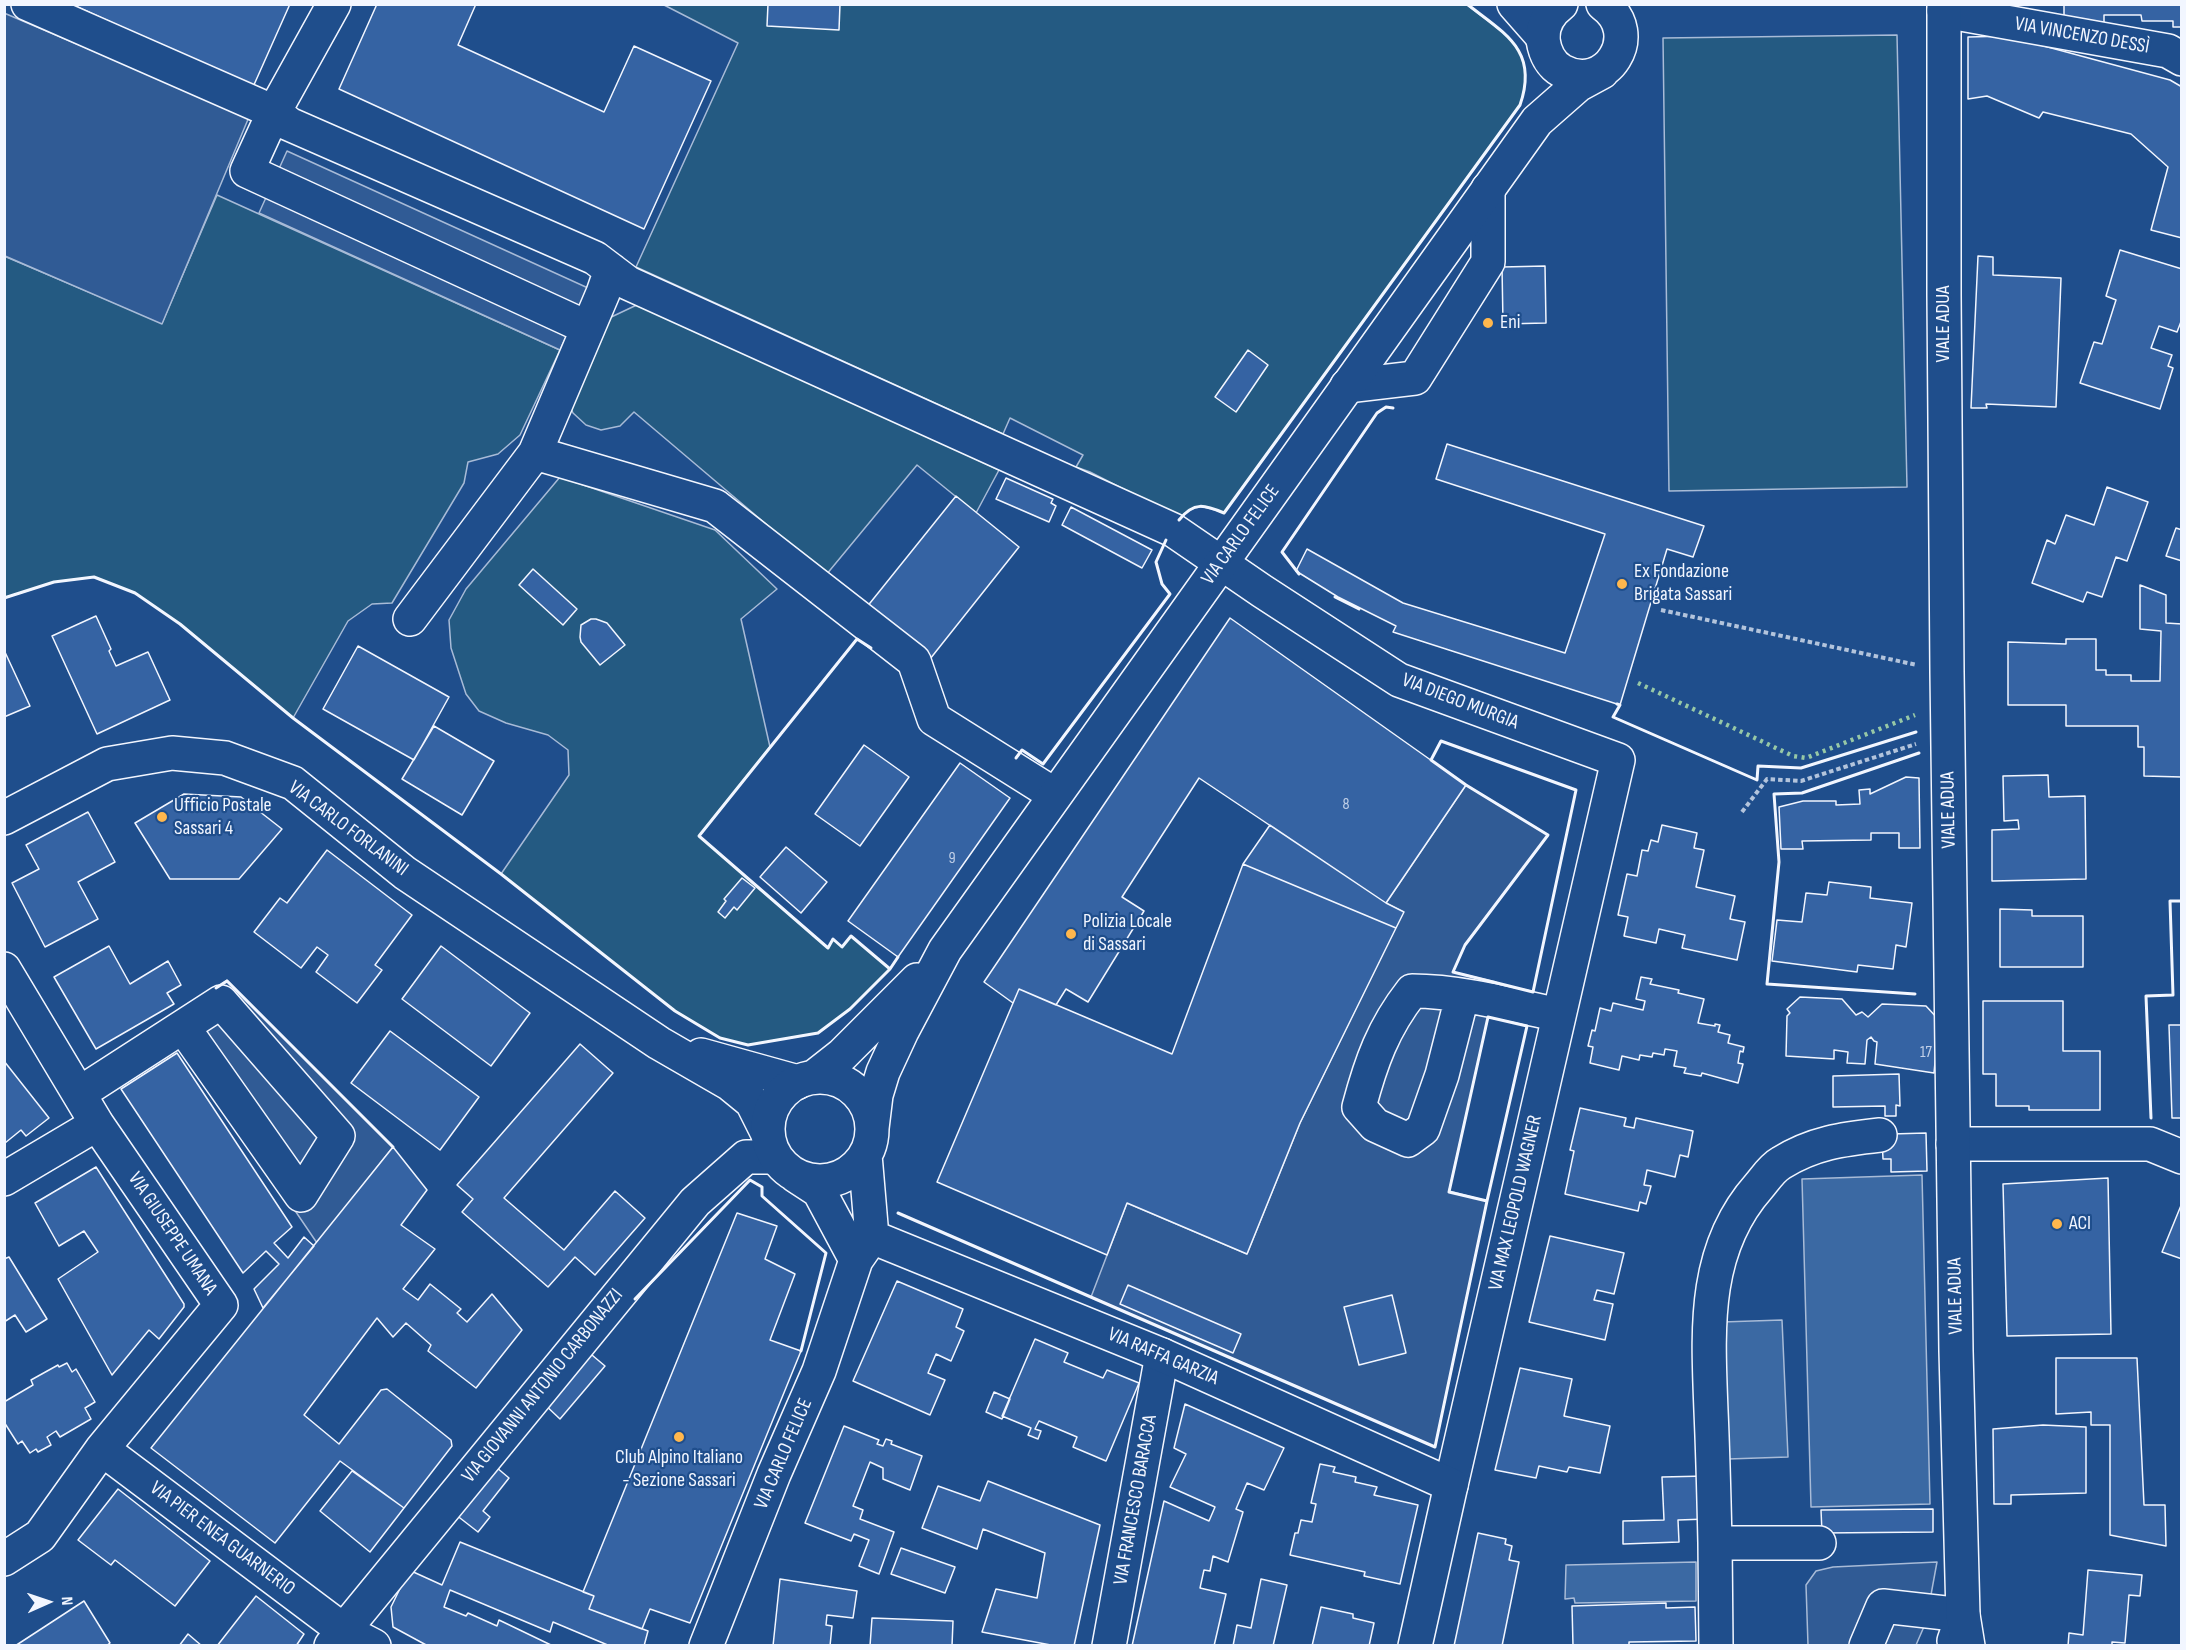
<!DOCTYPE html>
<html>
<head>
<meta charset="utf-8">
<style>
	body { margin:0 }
	#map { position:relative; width:2186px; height:1650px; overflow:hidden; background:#1f4e8c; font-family:"Sofia Sans Condensed",sans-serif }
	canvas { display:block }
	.frame { position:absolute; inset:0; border:6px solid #f2f6ff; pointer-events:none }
	.north { position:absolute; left:18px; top:1572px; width:60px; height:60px; -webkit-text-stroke:4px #1f4e8c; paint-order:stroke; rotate:87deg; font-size:16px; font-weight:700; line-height:24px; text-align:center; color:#f2f6ff }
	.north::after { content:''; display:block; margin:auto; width:21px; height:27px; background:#f2f6ff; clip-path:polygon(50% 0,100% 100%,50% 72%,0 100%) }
</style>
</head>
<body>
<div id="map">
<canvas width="2186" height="1650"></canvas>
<div class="frame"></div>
<div class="north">N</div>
</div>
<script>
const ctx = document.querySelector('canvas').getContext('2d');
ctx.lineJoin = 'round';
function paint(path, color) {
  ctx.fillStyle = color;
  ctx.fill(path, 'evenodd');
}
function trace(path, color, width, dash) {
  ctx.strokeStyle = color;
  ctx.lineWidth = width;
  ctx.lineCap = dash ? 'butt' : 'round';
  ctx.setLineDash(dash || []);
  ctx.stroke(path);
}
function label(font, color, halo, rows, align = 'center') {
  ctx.font = font + ' "Sofia Sans Condensed",sans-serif';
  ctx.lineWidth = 4.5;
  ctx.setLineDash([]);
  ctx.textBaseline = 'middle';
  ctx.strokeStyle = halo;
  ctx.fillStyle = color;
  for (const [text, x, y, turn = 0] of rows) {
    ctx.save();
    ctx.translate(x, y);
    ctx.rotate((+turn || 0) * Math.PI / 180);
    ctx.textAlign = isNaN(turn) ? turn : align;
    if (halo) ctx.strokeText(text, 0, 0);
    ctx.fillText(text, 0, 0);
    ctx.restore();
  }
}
const green = new Path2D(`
	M664,5H1467C1505,34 1539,50 1520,105L1224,513C1205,506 1195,502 1180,518L1090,472L1076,467L1083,455L1010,418L1003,434L636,267L738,43Z
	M1897,35L1907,487L1669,491L1663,38Z
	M217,195L560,350L520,435L498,454L468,462L464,483L392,603L372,604L348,621L293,718L180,624L135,593L94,577L54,582L5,598L4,256L162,323Z
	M643,302L999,470L976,513L917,465L826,575L634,412L620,426L601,430L586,425L573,413L568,402L605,320Z
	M560,477L715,530L777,589L741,619L770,747L699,836L828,948L833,939L842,947L851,936L890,969L850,1009L818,1033L748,1045L720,1038L675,1011L501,874L569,775L568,750L548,735L506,723L479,711L466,694L451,648L449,620L466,589Z`);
const parking = new Path2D(`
	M4,13L249,117L162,324L5,256Z
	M287,151L588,288L560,350L259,213Z
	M1466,785L1548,835L1465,945L1453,972L1496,982L1449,1191L1487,1201L1435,1447L1091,1297L1127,1203L1247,1254L1300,1123L1403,912L1386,903Z
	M227,980L393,1147L317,1243L167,1022Z
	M1937,1562L1926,1622L1916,1645H1808L1806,1585L1816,1571L1833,1567Z`);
const water = new Path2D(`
	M1922,1175L1930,1504L1811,1507L1802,1179Z
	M1782,1320L1788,1457L1728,1459L1722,1322Z
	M1696,1562V1601L1575,1603L1574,1598L1565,1599L1566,1565Z`);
const building = new Path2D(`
	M71,4H290L253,87Z
	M377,4H476L458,45L604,112L634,46L711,81L644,229L339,89Z
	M768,4H840L839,30L767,26Z
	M2064,4H2182V27H2173V21H2142L2141,15H2104V22L2064,23Z
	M2007,36L2170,80L2182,87V238L2151,230L2168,167L2131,134L2043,112L2039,118L1987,96L1968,99V37Z
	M2120,250L2182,269V319L2177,332L2159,326L2151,348L2172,355L2168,366L2173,368L2160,409L2080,383L2094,342L2102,344L2116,300L2106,296Z
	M1978,256L1993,257V275L2061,278L2056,407L1986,404L1987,408H1971Z
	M1545,266L1546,323L1503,324L1502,267Z
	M1248,350L1268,365L1236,412L1215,397Z
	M1447,444L1704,526L1693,557L1667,549L1620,705L1393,632L1396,626L1338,597L1296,571L1307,549L1403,603L1565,653L1605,534L1436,479Z
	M1006,478L1053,499L1051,503L1056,506L1049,522L996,499Z
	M2107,487L2148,502L2127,561L2116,557L2102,597L2087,592L2083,602L2032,583L2047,540L2055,544L2066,515L2094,525Z
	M956,496L1019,547L930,659L866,608Z
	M1071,507L1152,550L1142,568L1062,525Z
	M2176,528L2182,530V561L2166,556Z
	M533,569L577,609L563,625L519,585Z
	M2140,585L2166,595V623L2182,624V777L2144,776V747H2138V726H2066V705H2008V642L2066,644V639H2096V670H2106V675H2131V681H2160L2161,631L2140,629Z
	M96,616L111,649L109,651L116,666L148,652L170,700L97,734L52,636Z
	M1230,618L1466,785L1386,903L1199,778L1122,897L1144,911L1088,1002L1066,989L1056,1005L1019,989L1013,1003L984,982Z
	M591,619H596L607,623L625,645L600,665L581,642L580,637L581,625Z
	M358,646L449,697L414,760L323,709Z
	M4,650L30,706L4,717Z
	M434,726L494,761L462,815L402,779Z
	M864,745L909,777L860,846L815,814Z
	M960,763L1010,798L898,957L848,921Z
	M2048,775L2049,797L2085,796L2086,879L1992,881V830L2019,829L2018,820L2004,821L2003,776Z
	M1906,777L1919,778L1920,848H1899V833H1871V840L1802,841L1803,849H1781L1779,807L1803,801H1836V805L1860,804L1859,790L1870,789V794Z
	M184,794L241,797L282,829L239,879H170L135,823Z
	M88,812L115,862L78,882L98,919L45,947L12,883L39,869L26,845Z
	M1270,825L1386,903L1404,912L1396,928L1243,864Z
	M1662,825L1697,833L1694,848L1704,850L1696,887L1735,896L1730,919L1745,922L1737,960L1682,948L1685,935L1659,929L1656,943L1624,936L1628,917L1618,915L1627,874L1637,876L1642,850L1648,851L1651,840L1658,842Z
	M786,847L827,882L801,913L760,877Z
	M327,850L412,915L375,965L382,970L357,1003L316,972L328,955L317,947L301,968L254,932L280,898L287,903Z
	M1243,864L1396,928L1300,1123L1247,1254L1127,1203L1107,1255L937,1182L1019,989L1172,1054Z
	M742,878L755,888L737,910L734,907L725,918L718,912L726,901L724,899Z
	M1829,882L1871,887L1870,898L1912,903L1906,947L1896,945L1893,969L1858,965L1857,972L1772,961L1777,920L1802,922L1806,893L1827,895Z
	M2000,909L2032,910V916H2083V967H2000Z
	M109,946L130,984L168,961L181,985L167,993L174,1004L96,1049L54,977Z
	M441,946L530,1013L491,1066L402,999Z
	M1641,977L1652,979L1650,984L1679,990L1678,993L1704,999L1698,1023L1715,1026V1024L1720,1025L1718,1032L1730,1035L1728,1043L1744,1047L1743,1052L1740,1051L1738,1063L1743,1064L1738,1083L1702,1073L1701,1076L1684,1073L1686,1068L1674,1066L1677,1051L1665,1049L1664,1055L1653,1053L1652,1057L1640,1055L1639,1060L1622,1056L1619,1070L1590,1063L1593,1047L1588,1046L1592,1030L1595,1031L1600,1008L1611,1011L1613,1003L1643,1010L1645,1001L1636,999Z
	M1800,997L1842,999L1856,1015L1862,1012L1868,1017L1882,1004L1926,1006L1939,1020L1934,1073L1875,1064L1877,1042L1874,1041L1871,1037L1867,1040L1865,1064L1847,1063L1848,1052L1834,1050V1059L1786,1056L1787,1016L1790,1013L1787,1009Z
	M1983,1001H2063V1051H2100V1110H2029V1106H1996V1074H1983Z
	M2169,1025H2182V1118H2172Z
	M390,1031L479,1097L440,1150L351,1083Z
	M580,1044L613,1073L504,1198L564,1250L615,1191L645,1218L595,1275L575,1257L548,1287L462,1212L473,1199L457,1185Z
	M177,1053L292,1227L274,1243L288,1258L304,1237L314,1246L263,1308L254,1289L279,1264L266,1251L243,1273L121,1089Z
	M4,1061L49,1118L26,1136L21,1130L5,1143Z
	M1899,1074L1900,1106L1896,1105V1116H1885V1106L1833,1107V1076Z
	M1580,1108L1626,1118L1624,1126L1634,1128L1636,1118L1693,1131L1688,1157L1680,1155L1675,1177L1647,1170L1644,1185L1651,1186L1646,1204L1640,1202L1638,1211L1565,1194L1574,1151L1570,1150Z
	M1926,1133L1927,1171L1891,1172V1159H1883L1882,1138L1891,1134Z
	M393,1147L427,1190L401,1225L435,1249L403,1289L418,1300L430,1284L461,1309L457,1313L467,1322L492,1294L522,1330L476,1388L428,1351L431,1345L406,1323L393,1337L377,1318L304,1415L339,1444L381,1390L387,1389L451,1440L452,1446L404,1508L340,1461L275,1543L151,1448Z
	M96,1167L184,1304V1307L159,1339L149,1330L112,1375L58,1279L98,1252L84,1231L59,1246L35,1203Z
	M2108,1178L2111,1334L2007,1336L2003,1184Z
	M2182,1203V1259L2162,1252Z
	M737,1213L777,1226L765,1259L795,1274L770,1340L801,1351L690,1623L650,1609L642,1629L589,1609L594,1596L583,1592Z
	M1550,1236L1624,1253L1614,1294L1597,1290L1594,1300L1613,1304L1605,1340L1529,1322Z
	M9,1257L47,1319L26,1332L15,1315L4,1322V1259Z
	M897,1281L963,1309L956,1327L964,1331L951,1361L936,1354L928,1373L945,1380L930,1415L853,1381Z
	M1128,1285L1241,1334L1233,1353L1120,1304Z
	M1392,1295L1406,1353L1359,1365L1344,1307Z
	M1035,1339L1068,1353L1064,1362L1103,1378L1107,1370L1139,1383L1106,1461L1073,1447L1077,1437L1039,1421L1035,1429L1041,1431L1038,1439L1028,1435L1031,1428L1002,1416Z
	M586,1350L605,1366L560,1419L542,1402Z
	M2056,1358H2137L2144,1505H2165L2166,1546L2110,1535V1425H2091V1412L2056,1414Z
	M67,1363L72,1372L76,1369L95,1402L85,1408L91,1419L60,1437L56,1431L47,1437L51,1445L38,1452L36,1449L30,1453L22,1441L18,1444L4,1422V1402L33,1385L31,1380L58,1365L59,1367Z
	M1520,1368L1572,1379L1564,1416L1610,1426L1600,1473L1569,1467L1567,1472L1539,1466L1536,1478L1495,1470Z
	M994,1392L1010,1399L1002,1419L986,1412Z
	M1185,1404L1284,1448L1264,1490L1247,1483L1236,1509L1243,1512L1228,1562L1213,1556L1210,1571L1204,1570L1200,1588L1226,1594L1214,1646H1132L1164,1501L1209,1521L1215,1507L1170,1487L1186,1454L1174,1448Z
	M2043,1425L2086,1427V1493L2011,1495V1504H1994L1993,1429Z
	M844,1426L879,1440L877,1444L883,1446L886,1439L892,1441L891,1444L922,1456L910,1490L883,1479V1468L870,1462L853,1506L863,1510L860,1519L894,1532L879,1574L859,1566L869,1540L854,1534L851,1541L805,1523Z
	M490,1462L509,1478L483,1511L490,1517L478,1532L451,1511Z
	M1320,1464L1335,1467L1333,1472L1356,1477L1355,1482L1377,1487L1374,1495L1418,1505L1400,1584L1364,1576L1365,1572L1290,1555L1295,1533H1298L1301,1520L1312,1522L1316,1504L1311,1503Z
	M352,1471L404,1508L370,1552L320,1511Z
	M1706,1476L1707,1519L1678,1520L1679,1542L1623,1544V1521L1664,1520L1662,1477Z
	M988,1481L1100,1525L1074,1646H1056L982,1632L996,1589L1037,1598L1045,1553L983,1529L977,1549L922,1528L938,1486L980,1501Z
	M118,1489L210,1561L175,1606L115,1560L111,1565L78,1540Z
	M1933,1509V1532L1822,1533L1821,1510Z
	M1478,1533L1506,1539L1505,1544L1512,1546L1509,1560L1519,1562L1502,1646H1454Z
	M460,1542L594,1596L589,1609L648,1631L644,1646H610L553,1622L550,1632L450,1590L444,1607L466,1616L468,1613L497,1626L499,1620L553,1646H428L393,1627L391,1607L409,1570L442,1585Z
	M901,1548L955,1567L945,1593L891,1574Z
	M2088,1570L2142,1575L2140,1596L2129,1595L2125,1643L2112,1642V1646H2068L2069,1633L2083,1635Z
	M780,1579L857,1591L853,1618L827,1615L826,1625L832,1626L830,1646H773Z
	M1261,1579L1287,1585L1273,1646H1233L1237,1625L1251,1628Z
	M256,1596L304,1634L296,1646H217Z
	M84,1601L110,1643L106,1646H15Z
	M1666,1603V1608L1695,1607L1696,1641L1629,1642V1646H1573L1572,1606Z
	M1321,1607L1353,1614V1618L1374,1623L1369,1646H1312Z
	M872,1618L953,1621L952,1646H870Z
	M188,1634L202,1646H179Z`);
const path = new Path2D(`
	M1661,610L1917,665
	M1742,812L1767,779L1801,781L1916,744`);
const minor = new Path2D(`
	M28,4L274,112L247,171L588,328
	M334,4L274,112L289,124L595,258L628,283L1173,530L1262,591L1399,680L1618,760L1451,1485
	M1514,4L1543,37
	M1944,11L2168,51L2182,59
	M611,270L603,293L535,453L715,506L914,661L934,719L1055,795
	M1347,386L1415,378L1488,262V189
	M410,619L535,453
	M4,818L107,764L172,753L225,758L293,783L405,873L659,1043L730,1084L752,1102L767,1132
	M4,969L97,1124L221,1305L102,1449L40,1536L4,1559
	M1462,997L1442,1075L1423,1129L1408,1140L1375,1125L1359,1107C1371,1062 1383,1028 1412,991C1459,991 1513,1005 1559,1015
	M701,1055L798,1082
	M80,1093L221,1002L338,1136L301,1195L183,1027
	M1953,1144H2150L2182,1157
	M4,1179L97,1124
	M102,1449L343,1630L374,1646
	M1715,1543L1716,1646
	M1819,1543H1715C1714,1499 1713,1455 1711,1411C1708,1331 1702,1250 1759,1186C1765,1179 1772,1168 1781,1163C1813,1143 1843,1139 1880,1135
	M331,1646L695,1202L746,1157H775
	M1109,1646L1162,1355
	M1866,1646L1883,1606L1963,1615L1954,1641`);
const major = new Path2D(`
	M1561,4C1549,13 1542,26 1543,40C1545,53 1551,65 1562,71C1606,95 1645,34 1603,4
	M1944,4V295L1947,672L1956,1351L1963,1615L1968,1646
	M768 1129a52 52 0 1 1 104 0a52 52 0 1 1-104 0Z
	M814,1077L842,1055L917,980
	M872,1128L876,1095L883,1072L902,1031L945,950L1537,121L1578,85L1602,72
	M796,1176L819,1191L856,1260
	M872,1237L1162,1355L1451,1485L1415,1646
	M706,1646L774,1474L819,1371L856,1260L872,1237L865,1155`);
const hedge = new Path2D(`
	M1638,683L1793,756L1806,758L1915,715`);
const wall = new Path2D(`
	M1179,520C1194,501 1205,505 1224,513L1520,105C1539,50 1505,34 1467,4
	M1299,574L1282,552L1377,413L1386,407L1393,408
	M1335,597L1359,609
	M4,598L54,582L94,577L135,593L180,624L293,718L501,874L675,1011L720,1038L748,1045L818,1033L850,1009L890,969L898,957
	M871,648L857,639L699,836L828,948L833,939L842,947L851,936L890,969
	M1617,704L1620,705L1613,717L1757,780L1758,766L1801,768L1916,732
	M1441,741L1576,790L1533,992L1453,972L1465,945L1548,835L1466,785L1431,760Z
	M1016,758L1022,750L1043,764L1170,594L1162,584L1156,562L1166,540
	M216,988L227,981L393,1147
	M1915,994L1767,984L1779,862L1774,794L1802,793L1919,753
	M2151,1118L2146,996L2173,995L2170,901H2182
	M898,1213L1435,1447L1487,1201L1527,1026L1488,1017L1449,1192L1487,1201
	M635,1299L750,1180L762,1187V1196L826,1253L801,1351`);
const markers = [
	[1488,323,6,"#ffb74d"],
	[1622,584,6,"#ffb74d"],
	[162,817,6,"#ffb74d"],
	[1071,934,6,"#ffb74d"],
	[2057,1224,6,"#ffb74d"],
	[679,1437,6,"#ffb74d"]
];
const numberNames = [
	["8",1346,805],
	["9",952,859],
	["17",1926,1053]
];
const streetNames = [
	["VIA VINCENZO DESSÌ",2082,36,10],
	["VIALE ADUA",1944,324,-90],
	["VIA CARLO FELICE",1241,535,-54],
	["VIA DIEGO MURGIA",1460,702,21],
	["VIALE ADUA",1949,810,-91],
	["VIA CARLO FORLANINI",348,829,37],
	["VIA MAX LEOPOLD WAGNER",1516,1203,-77],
	["VIA GIUSEPPE UMANA",172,1234,56],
	["VIALE ADUA",1956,1296,-91],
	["VIA RAFFA GARZIA",1163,1357,23],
	["VIA GIOVANNI ANTONIO CARBONAZZI",543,1386,-51],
	["VIA CARLO FELICE",784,1454,-67],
	["VIA FRANCESCO BARACCA",1136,1500,-80],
	["VIA PIER ENEA GUARNERIO",222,1539,37]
];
const poiNames = [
	["Eni",1500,323],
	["Ex Fondazione",1634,572],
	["Brigata Sassari",1634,595],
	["Ufficio Postale",174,806],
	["Sassari 4",174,829],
	["Polizia Locale",1083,922],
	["di Sassari",1083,945],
	["ACI",2069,1224],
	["Club Alpino Italiano",679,1458,"center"],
	["- Sezione Sassari",679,1481,"center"]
];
paint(green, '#245a82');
trace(green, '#a8bbd7', 1.5);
paint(parking, '#305b95');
trace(parking, '#a8bbd7', 1.5);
paint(water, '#3b69a3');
trace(water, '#a8bbd7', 1.5);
paint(building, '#3563a3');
trace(building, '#f2f6ff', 1.5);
trace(minor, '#f2f6ff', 36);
trace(major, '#f2f6ff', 36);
trace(path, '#b3c4dc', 4, [4.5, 3]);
trace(minor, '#1f4e8c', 33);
trace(major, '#1f4e8c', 33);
trace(hedge, '#97c8a6', 4.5, [3, 4.5]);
trace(wall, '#f2f6ff', 3);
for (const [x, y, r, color] of markers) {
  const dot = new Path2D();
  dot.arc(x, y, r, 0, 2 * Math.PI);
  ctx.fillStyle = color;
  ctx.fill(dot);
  trace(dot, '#1f4e8c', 2);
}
label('16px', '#c3d1e8', null, numberNames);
label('20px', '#f2f6ff', '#1f4e8c', streetNames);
label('20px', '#f2f6ff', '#1f4e8c', poiNames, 'left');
</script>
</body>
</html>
